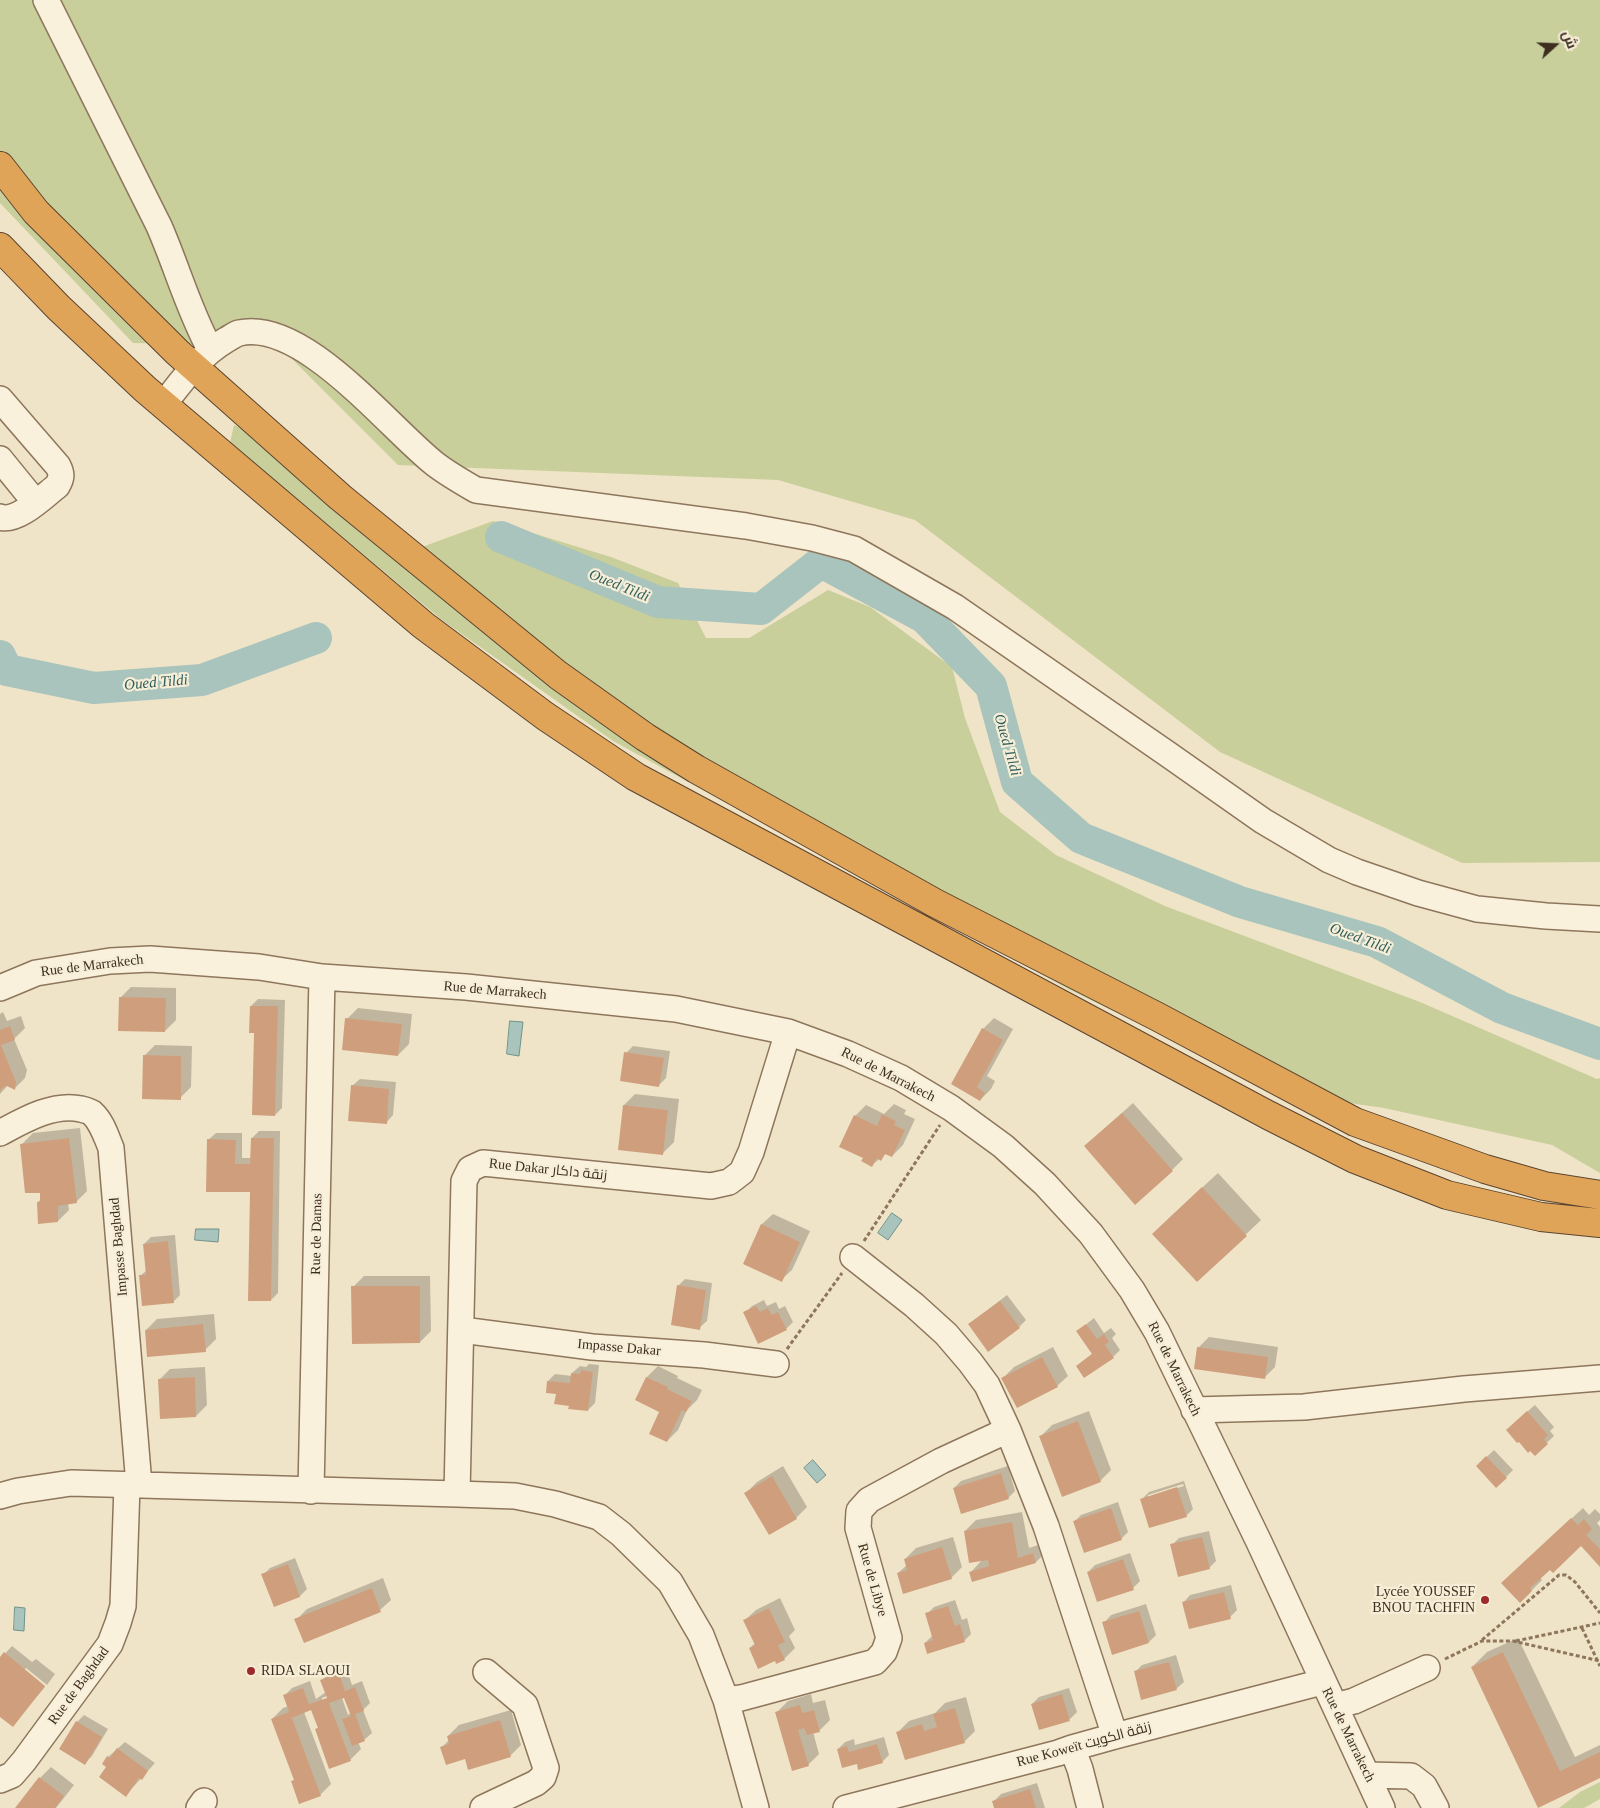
<!DOCTYPE html>
<html>
<head>
<meta charset="utf-8">
<style>
	body { margin:0 }
	#map { position:relative; width:1600px; height:1808px; overflow:hidden; background:#f0e4c8; font-family:"Times New Roman",Cairo,serif }
	canvas { display:block }
	.north { position:absolute; left:1530px; top:20px; width:50px; height:50px; -webkit-text-stroke:4px #f7eed8; paint-order:stroke; rotate:70deg; font-size:14px; font-weight:700; line-height:20px; text-align:center; color:#3d2e20 }
	.north::after { content:''; display:block; margin:auto; width:18px; height:22px; background:#3d2e20; clip-path:polygon(50% 0,100% 100%,50% 72%,0 100%) }
</style>
</head>
<body>
<div id="map">
<canvas width="1600" height="1808"></canvas>
<div class="north">ش</div>
</div>
<script>
const ctx = document.querySelector('canvas').getContext('2d');
ctx.lineJoin = 'round';
function paint(path, color) {
  ctx.fillStyle = color;
  ctx.fill(path, 'evenodd');
}
function trace(path, color, width, dash) {
  ctx.strokeStyle = color;
  ctx.lineWidth = width;
  ctx.lineCap = dash ? 'butt' : 'round';
  ctx.setLineDash(dash || []);
  ctx.stroke(path);
}
function label(font, color, halo, rows, align = 'center') {
  ctx.font = font + ' "Times New Roman",Cairo,serif';
  ctx.lineWidth = 4.5;
  ctx.setLineDash([]);
  ctx.textBaseline = 'middle';
  ctx.strokeStyle = halo;
  ctx.fillStyle = color;
  for (const [text, x, y, turn = 0] of rows) {
    ctx.save();
    ctx.translate(x, y);
    ctx.rotate((+turn || 0) * Math.PI / 180);
    ctx.textAlign = isNaN(turn) ? turn : align;
    if (halo) ctx.strokeText(text, 0, 0);
    ctx.fillText(text, 0, 0);
    ctx.restore();
  }
}
const green = new Path2D(`
	M0,0H1600V862L1462,863L1220,752L915,520L778,480L398,465L279,346L133,343L0,203Z
	M234,425L253,433L422,547L493,521L611,557L678,583L706,638H749L828,590L870,607L952,667L965,718L1000,812L1056,855L1165,906L1420,1002L1597,1079L1600,1078V1173L1552,1145L1384,1108L1286,1094L1070,990L613,741L442,620L230,443Z
	M1600,1782V1799L1584,1808H1559L1580,1792Z`);
const water = new Path2D(`
	M510,1021L523,1022L519,1056L507,1054Z
	M892,1213L902,1220L888,1240L878,1233Z
	M196,1229H219L218,1242L195,1240Z
	M813,1460L826,1475L817,1483L804,1468Z
	M15,1607L25,1608L24,1631L14,1630Z`);
const shadow = new Path2D(`
	M131,987L176,988V1020L165,1031L120,998Z
	M258,999L285,1000L282,1108L275,1115L255,1032L251,1006Z
	M358,1008L412,1014L409,1044L398,1055L347,1019Z
	M3,1012L7,1021L21,1016L25,1028L14,1039L27,1070L25,1078L14,1089L8,1085L0,1094V1014Z
	M994,1018L1013,1029L987,1076L995,1081L991,1089L980,1100L952,1084L983,1029Z
	M155,1045L192,1046L191,1087L180,1098L144,1056Z
	M633,1046L670,1051L666,1078L659,1085L626,1053Z
	M360,1079L396,1082L393,1115L386,1123L352,1086Z
	M635,1094L679,1099L674,1142L663,1153L624,1105Z
	M1133,1103L1183,1159L1172,1170L1085,1146Z
	M894,1104L906,1110L904,1114L915,1119L903,1145L892,1156L887,1153L872,1165L864,1158L855,1116L866,1105L884,1114Z
	M80,1128L87,1191L76,1202L68,1203L69,1210L58,1221L38,1202L41,1199V1192L22,1144L33,1133Z
	M259,1131H280L278,1293L271,1300L251,1191L208,1140L216,1133H242V1158H252V1138Z
	M1218,1173L1261,1220L1197,1281L1168,1219Z
	M773,1214L810,1231L792,1270L781,1280L744,1263L762,1224Z
	M175,1235L180,1295L173,1302L140,1276L147,1270L144,1244L151,1237Z
	M364,1276H430L431,1331L420,1342L353,1287Z
	M685,1279L712,1283L707,1321L699,1328L678,1286Z
	M1007,1295L1026,1320L1019,1327L969,1324Z
	M764,1300L767,1306L776,1302L779,1309L785,1306L793,1322L786,1329L745,1313L752,1306Z
	M214,1314L216,1339L205,1350L146,1330L157,1319Z
	M1094,1318L1104,1333L1111,1328L1116,1334L1112,1338L1120,1350L1113,1357L1077,1366L1093,1353L1078,1331Z
	M1209,1337L1278,1347L1275,1367L1264,1378L1198,1348Z
	M1053,1347L1068,1376L1057,1386L1003,1378L1014,1367Z
	M589,1364L599,1365L595,1403L588,1410L570,1405L557,1393L548,1381L555,1374L572,1376V1373L580,1366L586,1367Z
	M658,1366L678,1376L677,1378L702,1390L697,1400L687,1410L678,1430L667,1441L661,1411L637,1399L647,1377Z
	M205,1367L207,1405L196,1416L159,1380L170,1369Z
	M1535,1405L1554,1427L1550,1431L1554,1436L1535,1454L1514,1423Z
	M1089,1411L1111,1470L1100,1481L1041,1436L1052,1425Z
	M1494,1450L1513,1470L1496,1487L1477,1466Z
	M783,1466L807,1507L796,1518L746,1493L757,1482Z
	M1008,1466L1015,1491L1008,1498L954,1488L961,1481Z
	M1184,1481L1193,1509L1186,1516L1142,1499L1149,1492ZM1183,1484L1184,1486L1148,1497V1495Z
	M1118,1502L1128,1532L1121,1539L1074,1522L1081,1515Z
	M1583,1508L1589,1515L1595,1509L1600,1514V1520L1597,1523L1600,1527V1565L1581,1544L1540,1577L1542,1580L1531,1591L1514,1572Z
	M1022,1512L1029,1548L1044,1543L1047,1551L1036,1562L973,1580L971,1572L983,1559L965,1531L976,1520Z
	M1209,1531L1216,1561L1209,1568L1172,1545L1179,1538Z
	M953,1537L962,1567L951,1578L898,1573L907,1565L905,1559L916,1548Z
	M1130,1553L1140,1581L1133,1588L1088,1572L1095,1565Z
	M295,1558L307,1589L300,1596L274,1606L263,1575L270,1568Z
	M383,1578L391,1600L380,1610L296,1620L307,1609Z
	M1231,1585L1237,1610L1230,1617L1183,1603L1190,1595Z
	M780,1598L795,1630L789,1636L795,1648L784,1659H775L750,1648L755,1643L745,1620L756,1610Z
	M955,1600L962,1620L967,1618L971,1634L964,1641L925,1643L932,1636L927,1614L934,1607Z
	M1146,1604L1156,1635L1149,1642L1104,1623L1111,1615Z
	M1518,1638L1575,1757L1600,1745V1777L1538,1806L1472,1667L1487,1652Z
	M12,1646L32,1662L36,1659L55,1674L47,1685L26,1668L24,1670L45,1687L13,1725L0,1715V1659Z
	M1176,1655L1184,1682L1176,1689L1135,1672L1142,1665Z
	M346,1667L352,1685L362,1681L370,1703L363,1710L372,1733L364,1740L358,1742L361,1749L350,1760L316,1729L319,1727L312,1709L304,1712L331,1784L320,1795L292,1782L295,1779L272,1719L283,1708L289,1706L285,1695L292,1688L310,1681L316,1699L326,1692L322,1680L329,1673ZM332,1694L333,1697L322,1701V1698ZM345,1696L351,1712L348,1715L342,1698Z
	M1069,1688L1077,1712L1070,1719L1032,1704L1039,1697Z
	M811,1694L813,1703L825,1700L830,1720L820,1730L813,1732L819,1754L808,1765L777,1712L788,1701Z
	M966,1697L975,1731L964,1742L898,1732L909,1721L935,1713L945,1703Z
	M511,1710L521,1745L510,1756L466,1758L442,1747L449,1740L448,1736L459,1725Z
	M84,1715L108,1729L92,1756L85,1763L77,1722Z
	M884,1737L889,1755L882,1762L857,1763L838,1749L845,1742L854,1739L855,1745Z
	M125,1742L155,1763L126,1795L108,1767L104,1764L108,1757Z
	M51,1767L74,1785L56,1808H17L40,1778Z
	M1037,1783L1045,1808H996L994,1801L1001,1794Z`);
const river = new Path2D(`
	M501,537L658,602L761,609L821,562L925,618L991,686L1017,782L1081,838L1240,902L1377,942L1502,1008L1600,1044
	M0,656L7,670L94,688L202,680L316,638`);
const building = new Path2D(`
	M119,997L166,998L165,1032L118,1031Z
	M250,1006H278L275,1116L252,1115L254,1033H249Z
	M345,1018L402,1024L398,1056L342,1050Z
	M10,1026L15,1040L1,1045L16,1082L15,1090L7,1086L2,1088L0,1092V1030Z
	M982,1028L1003,1040L977,1087L985,1093L980,1101L951,1084Z
	M624,1052L664,1058L659,1087L620,1081Z
	M143,1055L181,1056V1100L142,1099Z
	M351,1085L389,1089L387,1124L348,1121Z
	M623,1105L668,1110L663,1155L618,1150Z
	M1122,1113L1173,1171L1135,1205L1084,1146Z
	M882,1114L896,1121L894,1125L905,1130L892,1157L885,1154L881,1161L877,1158L872,1167L861,1161L863,1158L839,1147L854,1115L877,1126Z
	M69,1138L77,1203L58,1206V1222L38,1224L37,1202H40V1193H25L20,1144Z
	M251,1138H274L271,1301H248L250,1192H206L207,1139L236,1140L235,1164H250Z
	M1202,1187L1247,1236L1197,1282L1152,1234Z
	M761,1224L800,1242L782,1282L743,1264Z
	M168,1241L174,1303L142,1306L139,1275H146L143,1244Z
	M677,1285L706,1290L700,1330L671,1325Z
	M351,1286H420V1343L352,1344Z
	M1000,1301L1020,1328L988,1352L968,1324Z
	M756,1306L760,1312L768,1308L772,1315L778,1312L787,1330L758,1344L743,1312Z
	M203,1324L206,1352L147,1357L145,1330Z
	M1086,1324L1097,1339L1104,1334L1109,1342L1105,1345L1114,1358L1084,1378L1076,1366L1092,1354L1076,1331Z
	M1197,1347L1268,1357L1265,1379L1194,1369Z
	M1042,1357L1058,1387L1017,1408L1001,1378Z
	M581,1370L593,1372L588,1411L568,1409L569,1406L554,1404L556,1394L546,1393L547,1381L570,1383L571,1373L580,1374Z
	M195,1377L196,1417L160,1419L158,1379Z
	M646,1377L668,1387L667,1389L692,1401L686,1412L682,1410L667,1442L649,1434L659,1412L635,1400Z
	M1527,1411L1548,1435L1544,1439L1548,1444L1535,1456L1530,1451L1528,1453L1519,1442L1517,1443L1506,1430Z
	M1078,1421L1101,1482L1062,1497L1039,1436Z
	M1486,1456L1507,1478L1496,1488L1476,1466Z
	M1001,1473L1009,1499L961,1514L953,1488Z
	M772,1476L797,1519L769,1535L744,1493Z
	M1177,1487L1187,1517L1149,1528L1140,1499Z
	M1111,1508L1122,1540L1084,1553L1073,1521Z
	M1571,1518L1578,1525L1584,1519L1592,1529L1586,1535L1600,1549V1567L1581,1546L1553,1573L1550,1570L1530,1588L1532,1591L1520,1603L1501,1583Z
	M1012,1522L1018,1558L1033,1553L1036,1563L972,1582L969,1572L989,1566L988,1560L969,1563L964,1531Z
	M1202,1537L1210,1569L1178,1577L1170,1544Z
	M942,1547L952,1579L903,1594L897,1573L907,1570L904,1559Z
	M1123,1559L1134,1590L1097,1602L1087,1572Z
	M288,1564L300,1597L274,1607L261,1574Z
	M372,1588L381,1612L304,1643L294,1619Z
	M1224,1592L1231,1619L1189,1629L1182,1602Z
	M948,1606L955,1626L960,1624L965,1642L927,1654L924,1643L933,1640L925,1613Z
	M769,1608L785,1642L778,1645L785,1660L776,1664L775,1661L758,1669L749,1648L755,1645L743,1620Z
	M1139,1611L1149,1643L1112,1655L1102,1622Z
	M4,1652L45,1686L13,1727L0,1717V1657Z
	M1503,1652L1560,1771L1600,1752V1778L1538,1808L1471,1667Z
	M1169,1662L1177,1690L1141,1700L1134,1671Z
	M339,1673L345,1691L355,1687L364,1711L355,1714L365,1741L352,1746L342,1719L351,1716L344,1698L329,1703L351,1761L329,1769L315,1729L318,1728L311,1710L292,1718L321,1796L299,1804L291,1781L294,1780L271,1719L289,1712L283,1695L303,1688L309,1704L327,1698L320,1680Z
	M1062,1694L1070,1721L1039,1730L1031,1704Z
	M800,1705L802,1713L814,1710L820,1732L807,1735L804,1728L798,1730L809,1766L792,1771L775,1712Z
	M955,1708L965,1743L905,1760L896,1732L922,1724L924,1731L937,1727L933,1714Z
	M500,1720L511,1757L468,1770L465,1759L446,1765L440,1747L449,1744L447,1736Z
	M76,1721L102,1737L85,1765L59,1749Z
	M877,1744L883,1763L858,1770L857,1764L842,1768L837,1749L847,1746L849,1752Z
	M117,1748L148,1771L142,1780L139,1778L126,1797L99,1777L106,1767L102,1764L107,1756L110,1758Z
	M39,1777L64,1796L55,1808H15Z
	M1030,1789L1036,1808H994L992,1801Z`);
const path = new Path2D(`
	M864,1241L940,1125
	M787,1349L842,1273
	M1582,1628L1600,1666
	M1482,1640L1559,1575H1566L1575,1582L1600,1613
	M1516,1641L1600,1623
	M1445,1659L1482,1641H1513L1600,1661`);
const minor = new Path2D(`
	M46,0L159,226C177,267 189,311 210,349
	M0,399L58,466C62,474 62,478 57,486C44,496 17,523 0,517
	M163,405C182,381 199,356 226,340C230,338 235,334 239,333C303,318 388,427 435,464C448,474 462,482 476,490L746,526L812,538L854,549L955,607L1169,755L1263,821L1329,860L1357,872L1418,893L1477,909L1546,916L1600,919
	M0,459L35,502
	M0,988L36,973L110,961L150,959L259,967L322,977L466,987L676,1009L788,1032L848,1054L901,1078L951,1108L1003,1146L1045,1184L1091,1234L1132,1290L1157,1332L1259,1542L1382,1808
	M0,1133C24,1120 53,1103 81,1109C85,1110 89,1111 92,1113C102,1122 106,1136 111,1148L139,1485
	M853,1257L914,1305L946,1334L970,1362L987,1385L1008,1430L1046,1526L1115,1736
	M462,1330L592,1347L704,1355L776,1364
	M1194,1410L1304,1407L1464,1389L1600,1378
	M311,1491L322,977
	M457,1494L464,1181L470,1169L483,1163L711,1186L729,1182L742,1172L751,1152L788,1032
	M0,1496L18,1491L71,1483L457,1494L515,1496L555,1504L599,1517L621,1534L670,1582L701,1635L726,1700L756,1808
	M726,1700L741,1698L875,1662L884,1652L889,1638L858,1528L859,1511L869,1500L941,1461L1008,1430
	M1335,1706L1354,1701L1427,1668
	M1072,1748L1080,1769L1090,1808
	M1367,1775L1411,1776L1424,1786L1436,1808
	M0,1780L12,1775L24,1761L110,1644L118,1623L123,1606L127,1485
	M199,1808L204,1801
	M483,1808L536,1783L543,1777L546,1768L525,1705L486,1672
	M846,1808L1058,1753L1072,1748L1115,1736L1322,1682`);
const highway = new Path2D(`
	M0,166L36,212L177,352L340,497L558,675L645,737L696,769L935,903L1158,1017L1355,1122L1485,1169L1544,1186L1600,1195
	M0,247L59,308L145,389L423,625L545,716L636,777L1268,1115L1355,1159L1447,1195L1541,1217L1600,1223`);
const markers = [
	[1485,1600,5,"#9e2a2b"],
	[251,1671,5,"#9e2a2b"]
];
const streetNames = [
	["Rue de Marrakech",92,966,-7],
	["Rue de Marrakech",495,991,5],
	["Rue de Marrakech",888,1075,27],
	["Rue Dakar زنقة داكار",548,1170,6],
	["Rue de Damas",317,1234,-89],
	["Impasse Baghdad",119,1247,-95],
	["Impasse Dakar",619,1348,5],
	["Rue de Marrakech",1174,1369,64],
	["Rue de Libye",872,1580,74],
	["Rue de Baghdad",79,1686,-54],
	["Rue de Marrakech",1348,1735,64],
	["Rue Koweït زنقة الكويت",1084,1745,-15]
];
const poiNames = [
	["Lycée YOUSSEF",1475,1592],
	["BNOU TACHFIN",1475,1608],
	["RIDA SLAOUI",261,1671,"left"]
];
const waterNames = [
	["Oued Tildi",619,586,22],
	["Oued Tildi",156,683,-5],
	["Oued Tildi",1007,745,74],
	["Oued Tildi",1360,939,20]
];
paint(green, '#c9cf9b');
paint(water, '#a9c4bc');
trace(water, '#6f938a', 1);
paint(shadow, '#0003');
trace(river, '#a9c4bc', 32);
paint(building, '#cf9f7d');
trace(minor, '#8d765c', 28);
trace(highway, '#5b4430', 30);
trace(path, '#8d765c', 3, [4, 2.5]);
trace(minor, '#faf1dc', 25);
trace(highway, '#e0a458', 28);
for (const [x, y, r, color] of markers) {
  const dot = new Path2D();
  dot.arc(x, y, r, 0, 2 * Math.PI);
  ctx.fillStyle = color;
  ctx.fill(dot);
  trace(dot, '#f7eed8', 2);
}
label('14px', '#3d2e20', '#f7eed8', streetNames);
label('14px', '#3d2e20', '#f7eed8', poiNames, 'right');
label('italic 15px', '#2f5d5a', '#f7eed8', waterNames);
</script>
</body>
</html>
